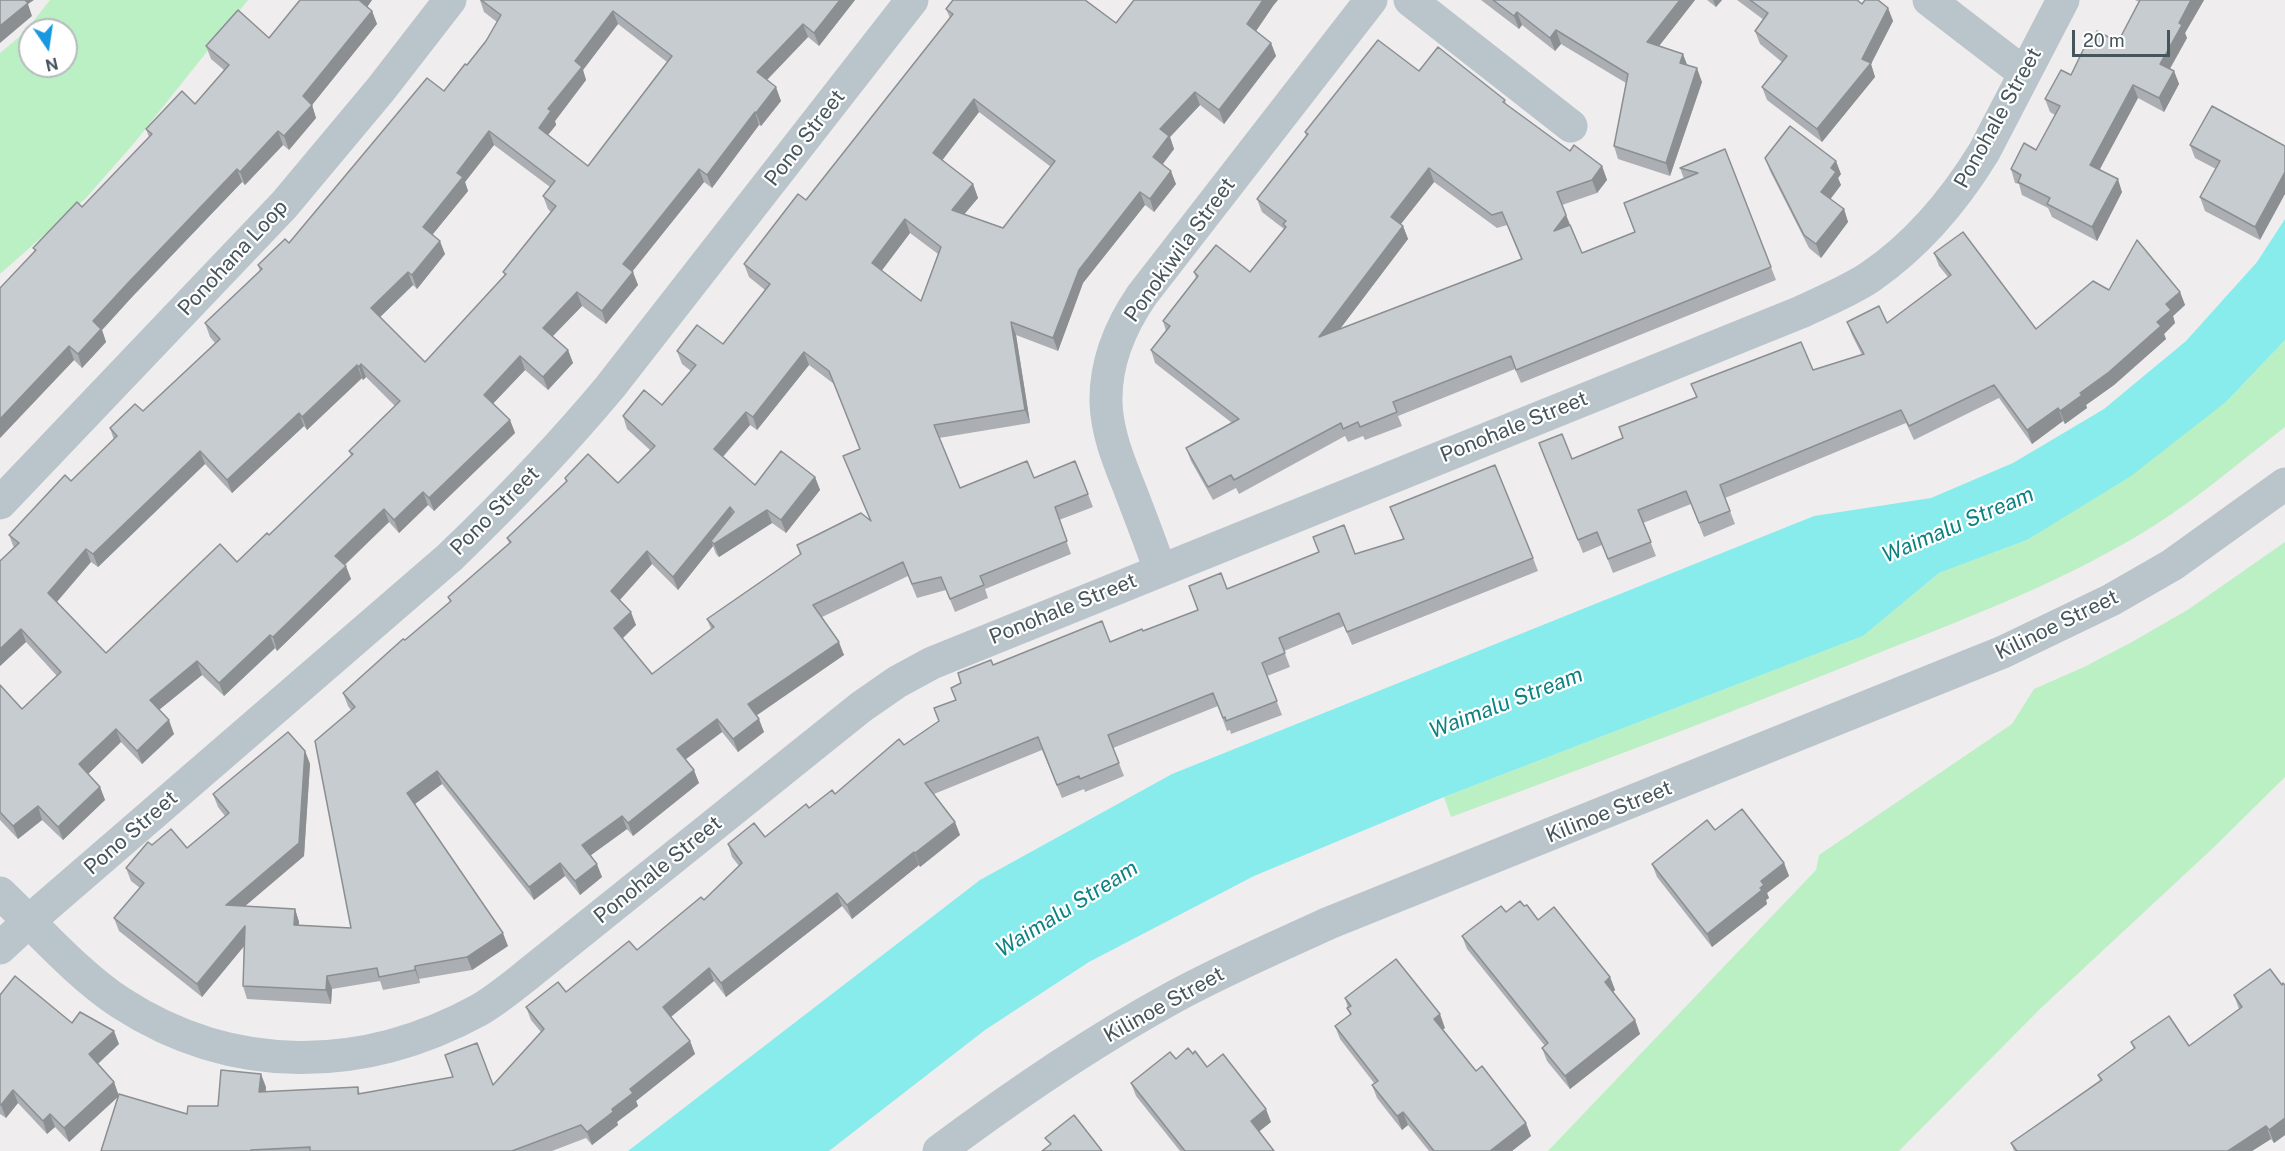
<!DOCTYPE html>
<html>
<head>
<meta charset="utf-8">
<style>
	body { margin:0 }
	#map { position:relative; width:2285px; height:1151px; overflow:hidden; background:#f0edee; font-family:"Public Sans",sans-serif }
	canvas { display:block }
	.north { position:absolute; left:18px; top:18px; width:60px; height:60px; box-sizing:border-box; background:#fff; border:2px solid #b5bbbd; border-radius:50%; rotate:167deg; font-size:16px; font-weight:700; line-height:24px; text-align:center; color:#46555b }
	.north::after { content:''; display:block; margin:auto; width:21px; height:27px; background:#1898df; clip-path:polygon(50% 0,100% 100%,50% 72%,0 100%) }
	.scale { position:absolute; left:2072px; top:30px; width:98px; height:27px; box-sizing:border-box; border:3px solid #46555b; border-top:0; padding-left:8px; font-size:18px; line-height:21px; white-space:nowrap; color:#46555b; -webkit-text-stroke:4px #fff; paint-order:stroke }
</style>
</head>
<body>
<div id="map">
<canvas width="2285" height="1151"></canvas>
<div class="north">N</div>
<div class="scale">20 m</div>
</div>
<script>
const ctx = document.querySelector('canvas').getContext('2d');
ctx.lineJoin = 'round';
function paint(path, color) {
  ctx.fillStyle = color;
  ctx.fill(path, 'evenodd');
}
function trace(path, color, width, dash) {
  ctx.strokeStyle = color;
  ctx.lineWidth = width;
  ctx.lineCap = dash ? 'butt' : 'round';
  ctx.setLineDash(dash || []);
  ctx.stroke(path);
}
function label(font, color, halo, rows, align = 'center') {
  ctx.font = font + ' "Public Sans",sans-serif';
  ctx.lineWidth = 4.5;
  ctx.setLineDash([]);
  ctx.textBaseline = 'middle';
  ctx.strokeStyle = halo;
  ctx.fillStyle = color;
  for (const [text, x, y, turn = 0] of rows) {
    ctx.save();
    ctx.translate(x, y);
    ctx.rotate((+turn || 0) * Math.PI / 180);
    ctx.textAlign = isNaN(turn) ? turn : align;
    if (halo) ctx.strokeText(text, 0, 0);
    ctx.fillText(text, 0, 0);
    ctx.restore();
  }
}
const green = new Path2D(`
	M50,0H248L135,142L86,198L0,274V53L24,33ZM30,30H66V66H30Z
	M2285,340V427C2242,460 2201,496 2155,525C2070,579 1974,615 1881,652C1739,710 1595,764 1451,817L1444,797L1863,636L1939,573L2027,540L2227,401Z
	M2285,542V777L2213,848L2041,1008L1899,1151H1548L1816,870L1819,855L2012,724L2034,689L2084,667L2132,642L2189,609Z`);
const water = new Path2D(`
	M2285,219V340L2227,401L2131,476L2027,540L1939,573L1863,636L1444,797L1254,876L1089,962L985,1030L829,1151H628L980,880L1172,774L1814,516L1931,498L2013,463L2104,409L2186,341L2257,262Z`);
const minor = new Path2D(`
	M1410,0L1571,126
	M1929,0L2024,73
	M0,503L284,205L381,89L450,0
	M1160,570C1151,544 1141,518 1131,492C1120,464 1107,434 1106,403C1105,363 1120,327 1142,295L1371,0
	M0,893C37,928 79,976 121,1003C234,1076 364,1073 479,1010C496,1000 512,987 527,975L861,707L897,682L932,663L1801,312C1824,301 1849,291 1870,277C1918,244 1954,201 1984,152L2063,0
	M0,948L29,921L450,557C506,503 560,447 610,387L912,0
	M939,1151C1014,1095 1090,1043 1172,998C1223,970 1277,947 1329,923L2003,652L2111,600L2172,565L2285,484`);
const wall = new Path2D(`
	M300,0H372L367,7L372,11L377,24L312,105L316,118L289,150L283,145L245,185L242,182L132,297L102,330L106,342L82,368L74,360L0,438V288L35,252L33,248L82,207L149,137L146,129L195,104L224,70L211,59L206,46L269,38Z
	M480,0H855L819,46L808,37L767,80L781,101L761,126L759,125L712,188L704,182L632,271L638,285L606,324L582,306L553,336L568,350L573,363L548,390L525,370L493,403L510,420L515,433L434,511L428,505L399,533L389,522L345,565L351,579L277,651L275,648L224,696L202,675L159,710L174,734L142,764L121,742L88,774L100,787L105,800L63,840L42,820L18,839L0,820V685L22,709L57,676L26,642L0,666L14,548L9,535L71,481L114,440L110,428L143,411L215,343L210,337L205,323L260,271L258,265L289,243L444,91L467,65L486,41L497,22L484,12ZM618,24L667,62L588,166L548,135L556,125L555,121L586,80L583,70ZM494,145L550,187L543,196L548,209L551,212L503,272L505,276L425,362L380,317L413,285L417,289L445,254L433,234L468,191L465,182ZM366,377L395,406L349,451L351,456L269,535L237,562L106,653L57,602L91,562L98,567L205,464L232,493L304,426L307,430L362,378L363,380Z
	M1481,0H1695L1659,46L1688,65L1702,82L1670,176L1618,159L1614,146L1626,83L1561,44L1555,51L1522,25L1519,29Z
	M1707,0H1722L1716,7Z
	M1737,0H1857L1862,4L1888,8L1893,21L1871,64L1875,77L1822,142L1767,100L1762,87L1782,62L1760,44L1755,31L1764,20Z
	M2135,0H2204L2185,33L2187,38L2170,69L2174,71L2179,84L2164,112L2138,98L2100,169L2122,192L2097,241L2052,217L2048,208L2022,195L2019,184L2015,183L2011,169L2036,150L2055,115L2050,112L2045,99L2071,75L2089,46L2118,42L2139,2Z
	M1273,6L1256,31L1271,43L1276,56L1224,124L1200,105L1170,137L1174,149L1163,164L1176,184L1154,212L1145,205L1083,283L1058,351L1016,335L1030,423L939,438L960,488L1034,478L1088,494L1093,507L1059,520L1071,554L985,589L988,598L955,612L946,590L917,598L908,576L822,617L844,655L756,715L764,732L738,752L722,732L686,759L699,783L633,836L627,829L591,855L602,877L580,895L565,876L534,900L442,784L415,804L508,946L472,970L419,979L420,983L383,990L380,981L332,989L331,1004L247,999L243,986L244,946L202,997L119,931L114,918L140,888L131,881L126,868L152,845L187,848L225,816L218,807L213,794L305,751L310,764L304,856L245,906L295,909L299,922V925L351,928V710L348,706L343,693L450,602L448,597L509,543L507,538L566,482L565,478L618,483L650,450L627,429L623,416L662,405L691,371L682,364L677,351L723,344L765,290L749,277L744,264L806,200L950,18L946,9L1116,23ZM979,112L1051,167L1003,228L964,214L978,198L973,184L942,160ZM910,233L938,254L921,301L881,271ZM809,365L834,384L860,449L843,456L870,520L797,545L800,555L707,619L711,629L652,674L622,638L636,625L620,600L652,564L678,590L713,546L716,554L719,557L772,523L786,533L820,490L815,477L755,485L723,457L750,425L757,430Z
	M1419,71L1505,100L1506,104L1570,151L1602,166L1607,180L1597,193L1562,205L1582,253L1635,232L1624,203L1684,179L1680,168L1725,149L1776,280L1521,383L1515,369L1398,416L1402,426L1365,440L1363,436L1348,442L1345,436L1239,494L1236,488L1213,500L1191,461L1186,448L1232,423L1155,363L1151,350L1166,331L1163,321L1196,278L1194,272H1250L1284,229L1262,212L1257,199L1306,136L1305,132ZM1434,182L1497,228L1507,225L1521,259L1340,329L1408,239L1403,226L1401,224Z
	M2212,106L2260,240L2205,211L2200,197L2216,169L2195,158L2190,145Z
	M1765,158L1841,174L1838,178L1841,185L1830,199L1844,209L1848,222L1821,258L1809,248L1770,171Z
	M1934,253L2036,329L2109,290L2180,292L2185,305L2173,316L2175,323L2164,334L2166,339L2114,385L2086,405L2087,408L2065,424L2063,421L2032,444L1999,398L1914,440L1906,423L1725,498L1735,524L1704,537L1691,504L1643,523L1656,556L1613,573L1602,545L1583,553L1539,443L1572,459L1623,438L1696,397L1691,384L1813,370L1862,355L1852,335L1847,322L1887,323L1948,277L1939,266Z
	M1390,507L1533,558L1538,571L1352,645L1344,626L1284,651L1290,667L1267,676L1282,715L1231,734L1230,730L1227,731L1218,706L1113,748L1124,776L1085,792L1084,789L1062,798L1042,750L934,794L955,822L960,835L920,867L919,865L852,919L842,906L726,997L714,981L671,1017L690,1041L695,1054L636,1101L638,1106L617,1122L618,1125L592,1145L586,1138L552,1151H101L118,1096L69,1142L55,1127L47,1134L18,1103L6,1118L0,1114V995L72,1023L119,1044L98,1064L114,1082L118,1095L187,1114L218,1106L266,1087V1092L358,1087L360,1094L493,1085L541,1032L531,1020L526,1007L566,992L637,950L704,900L739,866L732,857L728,844L765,837L809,808L835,794L939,721L955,700L961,683L993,665L1110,642L1143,631L1198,610L1227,589L1355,554L1403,539Z
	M1715,830L1784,863L1789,876L1767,893L1769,898L1766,900L1767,904L1712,947L1657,877L1652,864Z
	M1524,906L1538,920L1610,977L1615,990L1613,992L1635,1020L1640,1034L1570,1089L1547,1061L1542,1048L1545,1046L1467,949L1462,936Z
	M2282,985H2285V1135L2274,1143L2271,1139L2252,1151H2014L2011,1143L2100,1080L2098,1075L2134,1049L2131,1042L2189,1046L2239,1009L2234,995Z
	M1345,998L1445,1028L1443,1029L1476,1071L1531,1136L1512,1151H1429L1408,1125L1402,1130L1377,1098L1372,1085L1374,1083L1340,1039L1335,1026L1350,1015Z
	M1176,1059L1207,1067L1271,1122L1259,1131L1274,1151H1180L1136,1096L1131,1083Z`);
const shadedWall = new Path2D(`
	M23,0H34L28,4L32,16L0,43V26Z
	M358,0H372L363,13Z
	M840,0H855L819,46L814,33Z
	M1263,0H1278L1273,6L1252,37L1247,24Z
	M1680,0H1695L1652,55L1647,42Z
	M1713,0H1722L1716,7Z
	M2191,0H2204L2185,33L2187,38L2165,77L2160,64L2179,23Z
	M1888,8L1893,21L1871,64L1875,77L1822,142L1817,129L1862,59Z
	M372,11L377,24L312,105L316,118L289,150L284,136L303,96Z
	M613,11L618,24L583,70L586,80L555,121L556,125L543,141L539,128L548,109L575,61Z
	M1517,12L1522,25L1519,29L1514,16Z
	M803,24L808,37L762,85L757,72Z
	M1556,30L1561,44L1555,51L1550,38Z
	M1271,43L1276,56L1224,124L1219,110Z
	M1683,54L1688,67L1680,63Z
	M1697,68L1702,82L1670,176L1666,163Z
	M2174,71L2179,84L2164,112L2159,98Z
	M2133,85L2138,98L2095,178L2090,165Z
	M776,87L781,101L761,126L756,113Z
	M1195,92L1200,105L1170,137L1174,149L1158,170L1153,157L1160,129Z
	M974,99L979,112L938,166L933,153Z
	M755,112L759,125L712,188L707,175Z
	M278,131L283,145L245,185L240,172Z
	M489,131L494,145L465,182L468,191L428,240L423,227L457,173Z
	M1836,161L1841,174L1838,178L1841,185L1826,205L1821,192L1831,168Z
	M1602,166L1607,180L1597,193L1592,180Z
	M1429,168L1434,182L1396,230L1391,217Z
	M237,169L242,182L132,297L102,330L106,342L82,368L78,354L93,321L127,284Z
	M699,169L704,182L628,277L623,264Z
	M1171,171L1176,184L1154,212L1150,199Z
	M2285,172V194L2260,240L2255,227Z
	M2118,179L2122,192L2097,241L2092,227Z
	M973,184L978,198L957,223L952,210Z
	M1140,192L1145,205L1083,283L1058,351L1053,338L1079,270Z
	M1844,209L1848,222L1821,258L1816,244Z
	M1566,215L1571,228L1554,231Z
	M905,219L910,233L877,277L872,263Z
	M1403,226L1408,239L1324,350L1319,337Z
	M440,241L445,254L417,289L412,275Z
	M408,272L413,285L375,322L371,308Z
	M633,272L638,285L606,324L602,311Z
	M577,292L582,306L548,341L543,328Z
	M2180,292L2185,305L2173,316L2175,323L2164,334L2166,339L2114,385L2086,405L2087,408L2065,424L2060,411L2157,322L2166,304Z
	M1011,322L1016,335L1030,423L1025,410Z
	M69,346L74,360L0,438V419Z
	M568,350L573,363L548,390L543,377Z
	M804,352L809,365L757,430L753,417Z
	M520,356L525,370L489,408L484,395Z
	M361,364L366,377L363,380L359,367Z
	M357,365L362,378L307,430L302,417Z
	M2058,408L2063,421L2032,444L2027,430Z
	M746,412L750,425L718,462L714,449Z
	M299,413L304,426L232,493L227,480Z
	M510,420L515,433L434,511L429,498Z
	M200,451L205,464L98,567L93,554Z
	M815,477L820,490L786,533L781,520Z
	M423,492L428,505L399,533L394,520Z
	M730,507L735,520L767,510L772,523L719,557L714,544L711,541L713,546L678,590L673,577Z
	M384,509L389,522L340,569L335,556Z
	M86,549L91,562L53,606L48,593Z
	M647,551L652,564L616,604L611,591Z
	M346,566L351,579L277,651L273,637Z
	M631,612L636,625L619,642L614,628Z
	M21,629L26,642L0,666V649Z
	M270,635L275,648L224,696L219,683Z
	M839,642L844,655L753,718L748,704Z
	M197,661L202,675L155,713L150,700Z
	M717,719L722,732L682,762L677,749Z
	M759,719L764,732L738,752L733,739Z
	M169,720L174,734L142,764L137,751Z
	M116,729L121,742L84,778L79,764Z
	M305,751L310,764L304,856L231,918L226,905Z
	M694,770L699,783L633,836L628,823Z
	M437,771L442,784L412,806L407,793Z
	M100,787L105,800L63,840L58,827Z
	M38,806L42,820L18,839L13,826Z
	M622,816L627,829L587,858L582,845Z
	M955,822L960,835L920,867L915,853Z
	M914,852L919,865L852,919L847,905Z
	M560,863L565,876L534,900L529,887Z
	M1784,863L1789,876L1767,893L1769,898L1766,900L1767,904L1712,947L1707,934L1760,888L1761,881Z
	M597,864L602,877L580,895L575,881Z
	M837,893L842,906L726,997L721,983Z
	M295,909L299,922L298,938L294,925Z
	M245,926L250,939L202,997L197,984Z
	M503,933L508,946L472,970L467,957Z
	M415,966L419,979L420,983L415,970Z
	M709,968L714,981L667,1020L663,1007Z
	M327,976L332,989L331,1004L326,990Z
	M1610,977L1615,990L1610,995L1605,982Z
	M1440,1014L1445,1028L1439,1032L1434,1019Z
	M1635,1020L1640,1034L1570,1089L1565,1076Z
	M114,1031L119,1044L94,1067L89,1054Z
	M690,1041L695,1054L636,1101L638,1106L617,1122L618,1125L592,1145L587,1132L612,1109L630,1089Z
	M261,1074L266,1087L264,1105L259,1092Z
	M114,1082L119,1096L69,1142L64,1128Z
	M13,1090L18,1103L6,1118L1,1105Z
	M1266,1109L1271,1122L1256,1134L1251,1121Z
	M1403,1112L1408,1125L1402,1130L1397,1116Z
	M50,1114L55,1127L47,1134L43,1121Z
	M2285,1118V1135L2274,1143L2269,1130Z
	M1526,1123L1531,1136L1512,1151H1490Z
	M2266,1126L2271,1139L2252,1151H2228Z`);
const building = new Path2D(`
	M0,0H25L28,3L0,26Z
	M300,0H359L372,11L303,96L312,105L284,136L278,131L240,172L237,169L127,284L93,321L101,329L78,354L69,346L0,419V288L36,250L33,248L77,202L82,207L152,134L146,129L182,91L195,104L229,65L206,46L238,10L269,38Z
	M481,0H840L814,33L803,24L757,72L776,87L756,113L755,112L707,175L699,169L623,264L633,272L602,311L577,292L543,328L568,350L543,377L520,356L484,395L510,420L429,498L423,492L394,520L384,509L335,556L346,566L273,637L270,635L219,683L197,661L150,700L169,720L137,751L116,729L79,764L100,787L58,827L38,806L13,826L0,812V685L22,709L61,672L21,629L0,649V561L19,543L9,535L65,475L71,481L117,436L110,428L135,404L143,411L220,339L205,323L262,269L258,265L285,239L289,243L427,78L444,91L465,64L467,65L486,41L501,15ZM613,11L672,56L588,166L539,128L551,111L548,109L582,67L575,61ZM489,131L555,181L543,196L556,206L503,272L506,274L425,362L371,308L408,272L412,275L440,241L423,227L463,177L457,173ZM361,364L400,401L349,451L353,454L269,535L267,533L237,562L220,544L106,653L48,593L86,549L93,554L200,451L227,480L299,413L302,417L357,365L359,367Z
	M953,0H1085L1116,23L1134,0H1263L1247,24L1271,43L1219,110L1195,92L1160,129L1169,136L1153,157L1171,171L1150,199L1140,192L1079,270L1053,338L1011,322L1025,410L934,425L960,488L1027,461L1034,478L1075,461L1088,494L1055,507L1067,541L980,576L984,585L950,599L941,577L912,584L903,562L813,605L839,642L748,704L759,719L733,739L717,719L677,749L694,770L628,823L622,816L582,845L597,864L575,881L560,863L529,887L437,771L407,793L503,933L467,957L415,966V970L379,977L377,968L327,976L326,990L243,986L245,926L197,984L114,918L144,883L126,868L148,842L152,845L171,829L187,848L229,813L213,794L288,732L305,751L299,843L226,905L295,909L294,925L351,928L315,741L355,707L343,693L403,639L405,640L451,601L448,597L511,542L507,538L567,481L565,478L588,454L618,483L655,446L623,416L644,390L662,405L696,365L677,351L697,325L723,344L770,284L744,264L798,194L806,200L953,14L946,9ZM974,99L1055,161L1003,228L952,210L973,184L933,153ZM905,219L941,247L921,301L872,263ZM804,352L829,371L860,449L843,456L871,521L861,513L797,545L801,554L707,619L714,627L652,674L614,628L631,612L611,591L647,551L673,577L730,507L734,512L711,541L714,544L767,510L781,520L815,477L781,451L755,485L714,449L746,412L753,417Z
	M1493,0H1680L1647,42L1683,54L1680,63L1697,68L1666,163L1614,146L1628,74L1556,30L1550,38L1517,12L1514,16Z
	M1750,0H1857L1862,4L1865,0H1878L1888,8L1862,59L1871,63L1817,129L1762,87L1787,56L1755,31L1768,13Z
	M2140,0H2191L2179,23L2182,25L2160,64L2174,71L2159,98L2133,85L2090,165L2118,179L2092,227L2047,204L2050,198L2018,182L2021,175L2011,169L2024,143L2036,150L2060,106L2045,99L2061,70L2071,75L2086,44L2089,46L2097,31L2118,42Z
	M1378,40L1419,71L1438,47L1505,100L1503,102L1570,151L1574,145L1602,166L1592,180L1557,192L1566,215L1554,231L1570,225L1582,253L1635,232L1624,203L1698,173L1680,168L1725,149L1771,267L1516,370L1511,356L1393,402L1397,412L1360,427L1358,422L1343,429L1341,423L1234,480L1231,475L1208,487L1186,448L1239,419L1151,350L1170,326L1163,321L1198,276L1194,272L1216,245L1250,272L1286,227L1283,224L1286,221L1257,199L1308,134L1305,132ZM1429,168L1492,215L1502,212L1522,259L1319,337L1403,226L1391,217Z
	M2212,106L2285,146V172L2255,227L2200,197L2220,161L2190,145Z
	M1790,126L1836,161L1831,168L1836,172L1821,192L1844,209L1816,244L1804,235L1765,158Z
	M1963,232L2036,329L2093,281L2109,290L2137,240L2180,292L2166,304L2171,310L2157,322L2161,326L2109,372L2080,393L2082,395L2060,411L2058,408L2027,430L1994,385L1909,426L1901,410L1720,485L1730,511L1699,523L1686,491L1638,510L1651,542L1608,559L1597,532L1578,540L1539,443L1562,434L1572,459L1623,438L1619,427L1697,397L1691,384L1801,342L1813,370L1864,354L1847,322L1879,306L1887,323L1951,275L1934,253Z
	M1495,465L1533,558L1347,632L1339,613L1279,638L1285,653L1262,663L1277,701L1226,721L1225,717L1223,718L1213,693L1108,735L1119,763L1080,779L1079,776L1057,785L1038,737L925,783L955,822L915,853L914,852L847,905L837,893L721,983L709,968L663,1007L690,1041L630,1089L633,1093L612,1109L613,1112L587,1132L581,1125L512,1151H310V1147L251,1150V1151H101L119,1094L187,1114L188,1106H218L221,1070L261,1074L259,1092L358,1087V1094L453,1077L445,1055L477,1043L493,1085L544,1029L526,1007L558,982L566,992L629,941L637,950L701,897L704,900L742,863L728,844L754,823L765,837L806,804L809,808L832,790L835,794L899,739L904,745L939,721L934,708L956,700L951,688L961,683L958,673L991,660L993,665L1102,621L1110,642L1142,629L1143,631L1198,610L1189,586L1221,573L1227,589L1319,552L1313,537L1344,525L1355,554L1404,539L1390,507Z
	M1742,809L1784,863L1761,881L1764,885L1760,888L1762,890L1707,934L1652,864L1707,820L1715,830Z
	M1520,901L1524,906L1527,905L1538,920L1554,907L1610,977L1605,982L1635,1020L1565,1076L1542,1048L1548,1043L1462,936L1501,906L1506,912Z
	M1396,959L1440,1014L1434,1019L1476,1071L1482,1066L1526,1123L1490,1151H1434L1403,1112L1397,1116L1372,1085L1378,1081L1335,1026L1351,1014L1347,1008L1351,1006L1345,998Z
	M2270,969L2282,985L2283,983L2285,985V1118L2269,1130L2266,1126L2228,1151H2017L2011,1143L2102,1080L2098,1075L2135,1048L2131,1042L2169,1016L2189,1046L2242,1007L2234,995Z
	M15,976L72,1023L80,1012L114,1031L89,1054L114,1082L64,1128L50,1114L43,1121L13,1090L1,1105L0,1104V995Z
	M1188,1048L1193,1054L1195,1051L1207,1067L1223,1054L1266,1109L1251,1121L1274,1151H1185L1131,1083L1170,1052L1176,1059Z
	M1074,1115L1102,1151H1042L1051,1144L1045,1138Z`);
const streetNames = [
	["Ponohale Street",1998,118,-61],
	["Pono Street",805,138,-52],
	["Ponokiwila Street",1180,250,-54],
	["Ponohana Loop",233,258,-47],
	["Ponohale Street",1514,427,-22],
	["Pono Street",495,511,-45],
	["Ponohale Street",1063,609,-22],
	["Kilinoe Street",2057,625,-26],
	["Kilinoe Street",1609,812,-22],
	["Pono Street",131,833,-41],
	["Ponohale Street",658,870,-39],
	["Kilinoe Street",1164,1005,-29]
];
const waterNames = [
	["Waimalu Stream",1958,525,-23],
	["Waimalu Stream",1506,703,-21],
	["Waimalu Stream",1067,909,-32]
];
paint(green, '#bbefc4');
paint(water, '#88ecec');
trace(minor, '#b9c5cb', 33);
paint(wall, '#abafb3');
paint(shadedWall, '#8b8f92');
paint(building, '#c7ccd0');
trace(building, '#8b8f92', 1.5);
label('21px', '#46555b', '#fff', streetNames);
label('italic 22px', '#0d8282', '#fff', waterNames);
</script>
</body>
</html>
